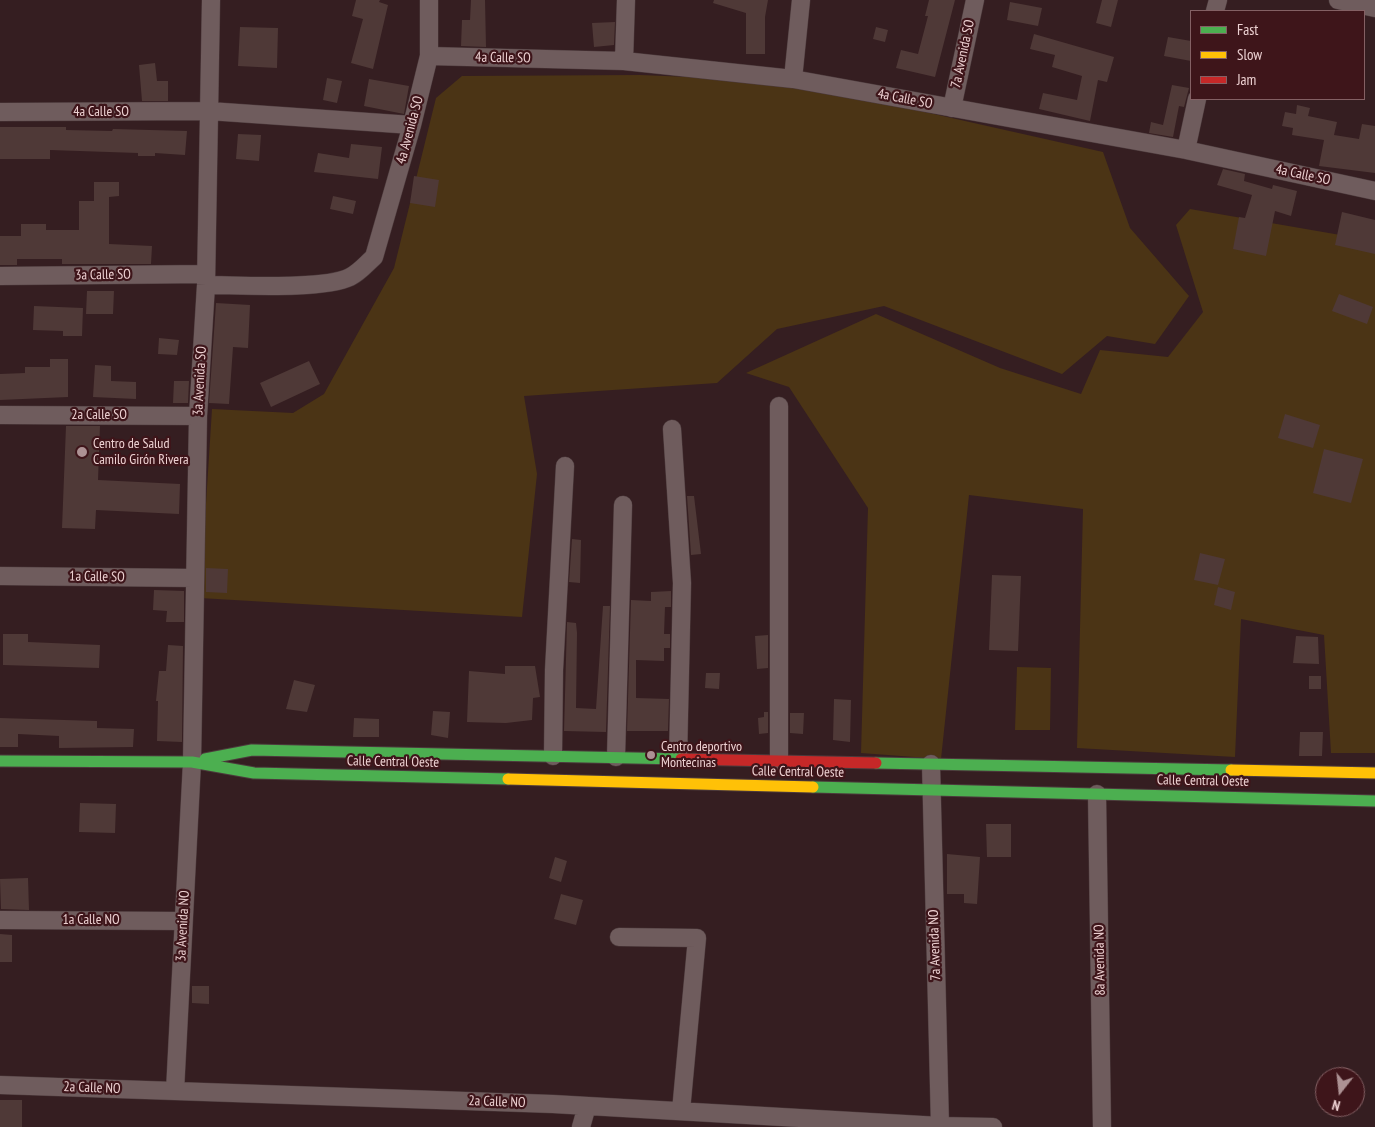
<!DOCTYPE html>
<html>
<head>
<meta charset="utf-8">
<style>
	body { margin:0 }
	#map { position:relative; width:1375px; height:1127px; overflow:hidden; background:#351e21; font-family:"PT Sans Narrow",sans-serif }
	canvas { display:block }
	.legend { position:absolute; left:1190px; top:10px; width:175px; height:90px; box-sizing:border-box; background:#3e151a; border:1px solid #846064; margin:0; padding:6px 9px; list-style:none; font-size:15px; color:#edd1d2 }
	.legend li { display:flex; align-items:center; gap:10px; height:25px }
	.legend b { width:25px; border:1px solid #846064 }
	.north { position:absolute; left:1315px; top:1067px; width:50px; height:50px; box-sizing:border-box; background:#3e151a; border:1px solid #846064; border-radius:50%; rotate:196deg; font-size:14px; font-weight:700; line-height:20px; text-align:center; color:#edd1d2 }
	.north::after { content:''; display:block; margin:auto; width:18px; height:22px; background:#ad9294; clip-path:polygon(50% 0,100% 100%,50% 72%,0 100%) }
</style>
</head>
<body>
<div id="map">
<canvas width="1375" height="1127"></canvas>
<ul class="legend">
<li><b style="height:6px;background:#4caf50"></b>Fast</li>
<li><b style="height:6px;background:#ffc107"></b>Slow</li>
<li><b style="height:6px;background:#c62828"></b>Jam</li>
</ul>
<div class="north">N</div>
</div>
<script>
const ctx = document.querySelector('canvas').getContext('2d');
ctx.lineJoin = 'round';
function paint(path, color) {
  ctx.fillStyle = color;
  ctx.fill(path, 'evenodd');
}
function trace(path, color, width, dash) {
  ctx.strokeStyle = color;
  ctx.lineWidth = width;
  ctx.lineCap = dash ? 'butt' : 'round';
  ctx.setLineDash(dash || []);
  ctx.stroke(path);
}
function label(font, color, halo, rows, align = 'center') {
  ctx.font = font + ' "PT Sans Narrow",sans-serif';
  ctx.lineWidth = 4.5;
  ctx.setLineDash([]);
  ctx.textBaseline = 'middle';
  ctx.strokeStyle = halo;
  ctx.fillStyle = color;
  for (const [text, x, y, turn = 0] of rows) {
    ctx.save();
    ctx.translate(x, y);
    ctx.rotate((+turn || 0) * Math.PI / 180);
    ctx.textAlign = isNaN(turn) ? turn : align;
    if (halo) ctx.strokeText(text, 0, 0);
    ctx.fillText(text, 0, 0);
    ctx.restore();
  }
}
const green = new Path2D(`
	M640,75L812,82L827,90L1103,152L1130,228L1189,296L1155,344L1107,336L1062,374L884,306L777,329L717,383L524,396L537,474L522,617L200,598L212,409L293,413L324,394L394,268L436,98L462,76Z
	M1190,209L1375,241V753H1331L1324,635L1241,619L1235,757L1077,748L1083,509L969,495L941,759L861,753L868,508L789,387L746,373L876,314L1000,368L1081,394L1100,350L1168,357L1203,312L1176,225Z
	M1017,667L1051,668L1050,730H1015Z`);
const building = new Path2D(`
	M356,0H380L379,2L388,5L373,69L351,63L363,19L352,16Z
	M471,0H485L486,47L461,46L462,20H470Z
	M714,0H768L765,17V54H746V13L713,3Z
	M929,0H955L935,77L896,68L901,50L918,54L928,16H925Z
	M1102,0H1118L1111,27L1096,23Z
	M1010,2L1042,8L1038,26L1007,20Z
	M615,22L614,45L594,47L592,23Z
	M240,27L278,28L277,68L238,66Z
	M876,27L888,30L885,42L873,39Z
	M1034,34L1114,57L1107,82L1098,80L1090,121L1039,109L1043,93L1077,100L1082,76L1052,67L1055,55L1030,49Z
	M1168,37L1191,41V61L1164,56Z
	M155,63L157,81H168V101H142L139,65Z
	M327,78L342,81L337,103L323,100Z
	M369,79L409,86L404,114L364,106Z
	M1172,85L1189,88L1184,107L1179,106L1173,137L1149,133L1151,122L1163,125Z
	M1297,105L1310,108L1308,116L1337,122L1334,135L1359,139L1362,124L1375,126V173L1319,166L1324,140L1292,135L1293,128L1282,126L1285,112L1296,114Z
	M0,127H66V130L112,131L113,129L187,131L185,155L155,153V156H138V153L50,150V159H0Z
	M238,134L261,135L259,161L236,159Z
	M351,144L382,147L378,179L314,172L318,153L349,158Z
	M1223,169L1245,174L1244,181L1272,189L1273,185L1297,191L1291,216L1275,211L1266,256L1233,249L1239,217L1245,218L1252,195L1217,185Z
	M414,176L439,180L435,207L410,203Z
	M94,182H119V196L109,197V244L152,246L151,264H62V259H17V265H0V236H21V224H46V230H79V201H94Z
	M333,196L356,201L353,214L330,209Z
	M1342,212L1375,220V254L1335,245Z
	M87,291H114L113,314H86Z
	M1339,294L1373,307L1367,324L1332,311Z
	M216,303L250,305L248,348L233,347L229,404L209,403Z
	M34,306L83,308L82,336H63V331L33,330Z
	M159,338L179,340L177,355L158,354Z
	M50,359H68V397L0,400V374L25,373V367H50Z
	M309,361L320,384L271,407L260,383Z
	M95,365L111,366V381L136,382V399L93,397Z
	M174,381H189L188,403H173Z
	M1285,414L1320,425L1313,448L1278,438Z
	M66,426H100L98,480L180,484L179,514L96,510L95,529L62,528Z
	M1324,449L1363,459L1351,503L1313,493Z
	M687,496H694L701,554L691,555Z
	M572,539L581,540L580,583L569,582Z
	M1200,553L1225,559L1218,585L1194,580Z
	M206,568L228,569L227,593L206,592Z
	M992,575L1021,576L1018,651L989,650Z
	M1218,587L1235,592L1231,610L1214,605Z
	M154,590L184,591V622H166L167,611L153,610Z
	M671,591V607H665L664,634H670V648H664V661L636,660V698L669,699L668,731H627L631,600L651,601V592Z
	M603,606H610L606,732L564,731L567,622L576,623L577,633L576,708L596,709Z
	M3,634H28V642L100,645L99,668L3,665Z
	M768,635V668L757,669L755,636Z
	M1296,636L1318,637L1319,664L1293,663Z
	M168,645L183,646L182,742L157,741L158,701H156L159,671H166Z
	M505,666H535L540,697L533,698L532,720L506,723L467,722L469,671L505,674Z
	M706,673H720L719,689L705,688Z
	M1309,676H1321V689H1309Z
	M294,680L315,685L307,712L286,709Z
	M834,699L851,700L850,742L833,740Z
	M433,711L450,712L448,738L431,735Z
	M764,712H768V733L759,734L758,718L764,717Z
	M790,713H804L803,734L790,733Z
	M0,718L97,721V728L134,729L133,747L59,748V736L18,734V747H0Z
	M354,718L379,719V737H353Z
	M1300,732H1323L1322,756H1299Z
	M80,803L116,804L115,833L79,832Z
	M986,824H1011V857H987Z
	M947,854L980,857L977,904L964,903V894H947Z
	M555,857L567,861L561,882L549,878Z
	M28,878L29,910L1,909L0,879Z
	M561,894L583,900L576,925L554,919Z
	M0,934L12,935V962H0Z
	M192,986H209V1004L192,1003Z
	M0,1100H22V1127H0Z`);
const street = new Path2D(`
	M1338,0L1375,8
	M1215,11L1218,0
	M429,56L624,61L793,79L1186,150L1375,191
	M624,61L626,0
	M793,79L801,0
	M952,108L975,0
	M0,112L209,111L412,125
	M1186,150L1197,99
	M0,276L206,274
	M206,285C239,285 324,290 350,277C360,272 366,264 374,257L412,125L429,56V0
	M0,415L198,416
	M672,429L682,583L678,759
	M0,576L194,578
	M553,756L554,670L565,466
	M616,757L623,505
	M779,761V406
	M931,764L940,1126
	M1097,794L1102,1127
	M0,920L183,921
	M619,937L697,938L681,1111
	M0,1085L553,1104L940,1126L993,1127
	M175,1091L192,762L198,416L206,285L211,0
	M581,1127L587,1106`);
const fast = new Path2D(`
	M205,759L252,750L681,759
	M0,761L192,762L254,773L508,779
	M876,763L1231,770
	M813,787L1375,801`);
const slow = new Path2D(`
	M1231,770L1375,773
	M508,779L813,787`);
const jam = new Path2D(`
	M681,759L876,763`);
const markers = [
	[82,452,6,"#ad9294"],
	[651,755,5,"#ad9294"]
];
const streetNames = [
	["7a Avenida SO",963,54,-78],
	["4a Calle SO",503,58,1],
	["4a Calle SO",905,99,11],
	["4a Calle SO",101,112],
	["4a Avenida SO",410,130,-75],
	["4a Calle SO",1303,175,12],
	["3a Calle SO",103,275,-1],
	["3a Avenida SO",200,381,-87],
	["2a Calle SO",99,415],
	["1a Calle SO",97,577,1],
	["Calle Central Oeste",393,762,1],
	["Calle Central Oeste",798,772,1],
	["Calle Central Oeste",1203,781,1],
	["1a Calle NO",91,920],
	["3a Avenida NO",183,926,-87],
	["7a Avenida NO",935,945,-92],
	["8a Avenida NO",1100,960,-91],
	["2a Calle NO",92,1088,2],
	["2a Calle NO",497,1102,2]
];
const poiNames = [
	["Centro de Salud",93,444],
	["Camilo Girón Rivera",93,460],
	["Centro deportivo",661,747],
	["Montecinas",661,763]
];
paint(green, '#4b3415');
paint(building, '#4f3937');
trace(street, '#4c3a3c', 19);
trace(fast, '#4c3a3c', 13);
trace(slow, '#4c3a3c', 13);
trace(jam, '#4c3a3c', 13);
trace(street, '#6f5c5d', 18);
trace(fast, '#4caf50', 11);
trace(slow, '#ffc107', 11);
trace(jam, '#c62828', 11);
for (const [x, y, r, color] of markers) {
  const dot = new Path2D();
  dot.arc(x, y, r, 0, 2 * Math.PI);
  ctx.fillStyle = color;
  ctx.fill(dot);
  trace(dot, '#3e151a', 2);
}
label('14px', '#edd1d2', '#3e151a', streetNames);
label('14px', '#edd1d2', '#3e151a', poiNames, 'left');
</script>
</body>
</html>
